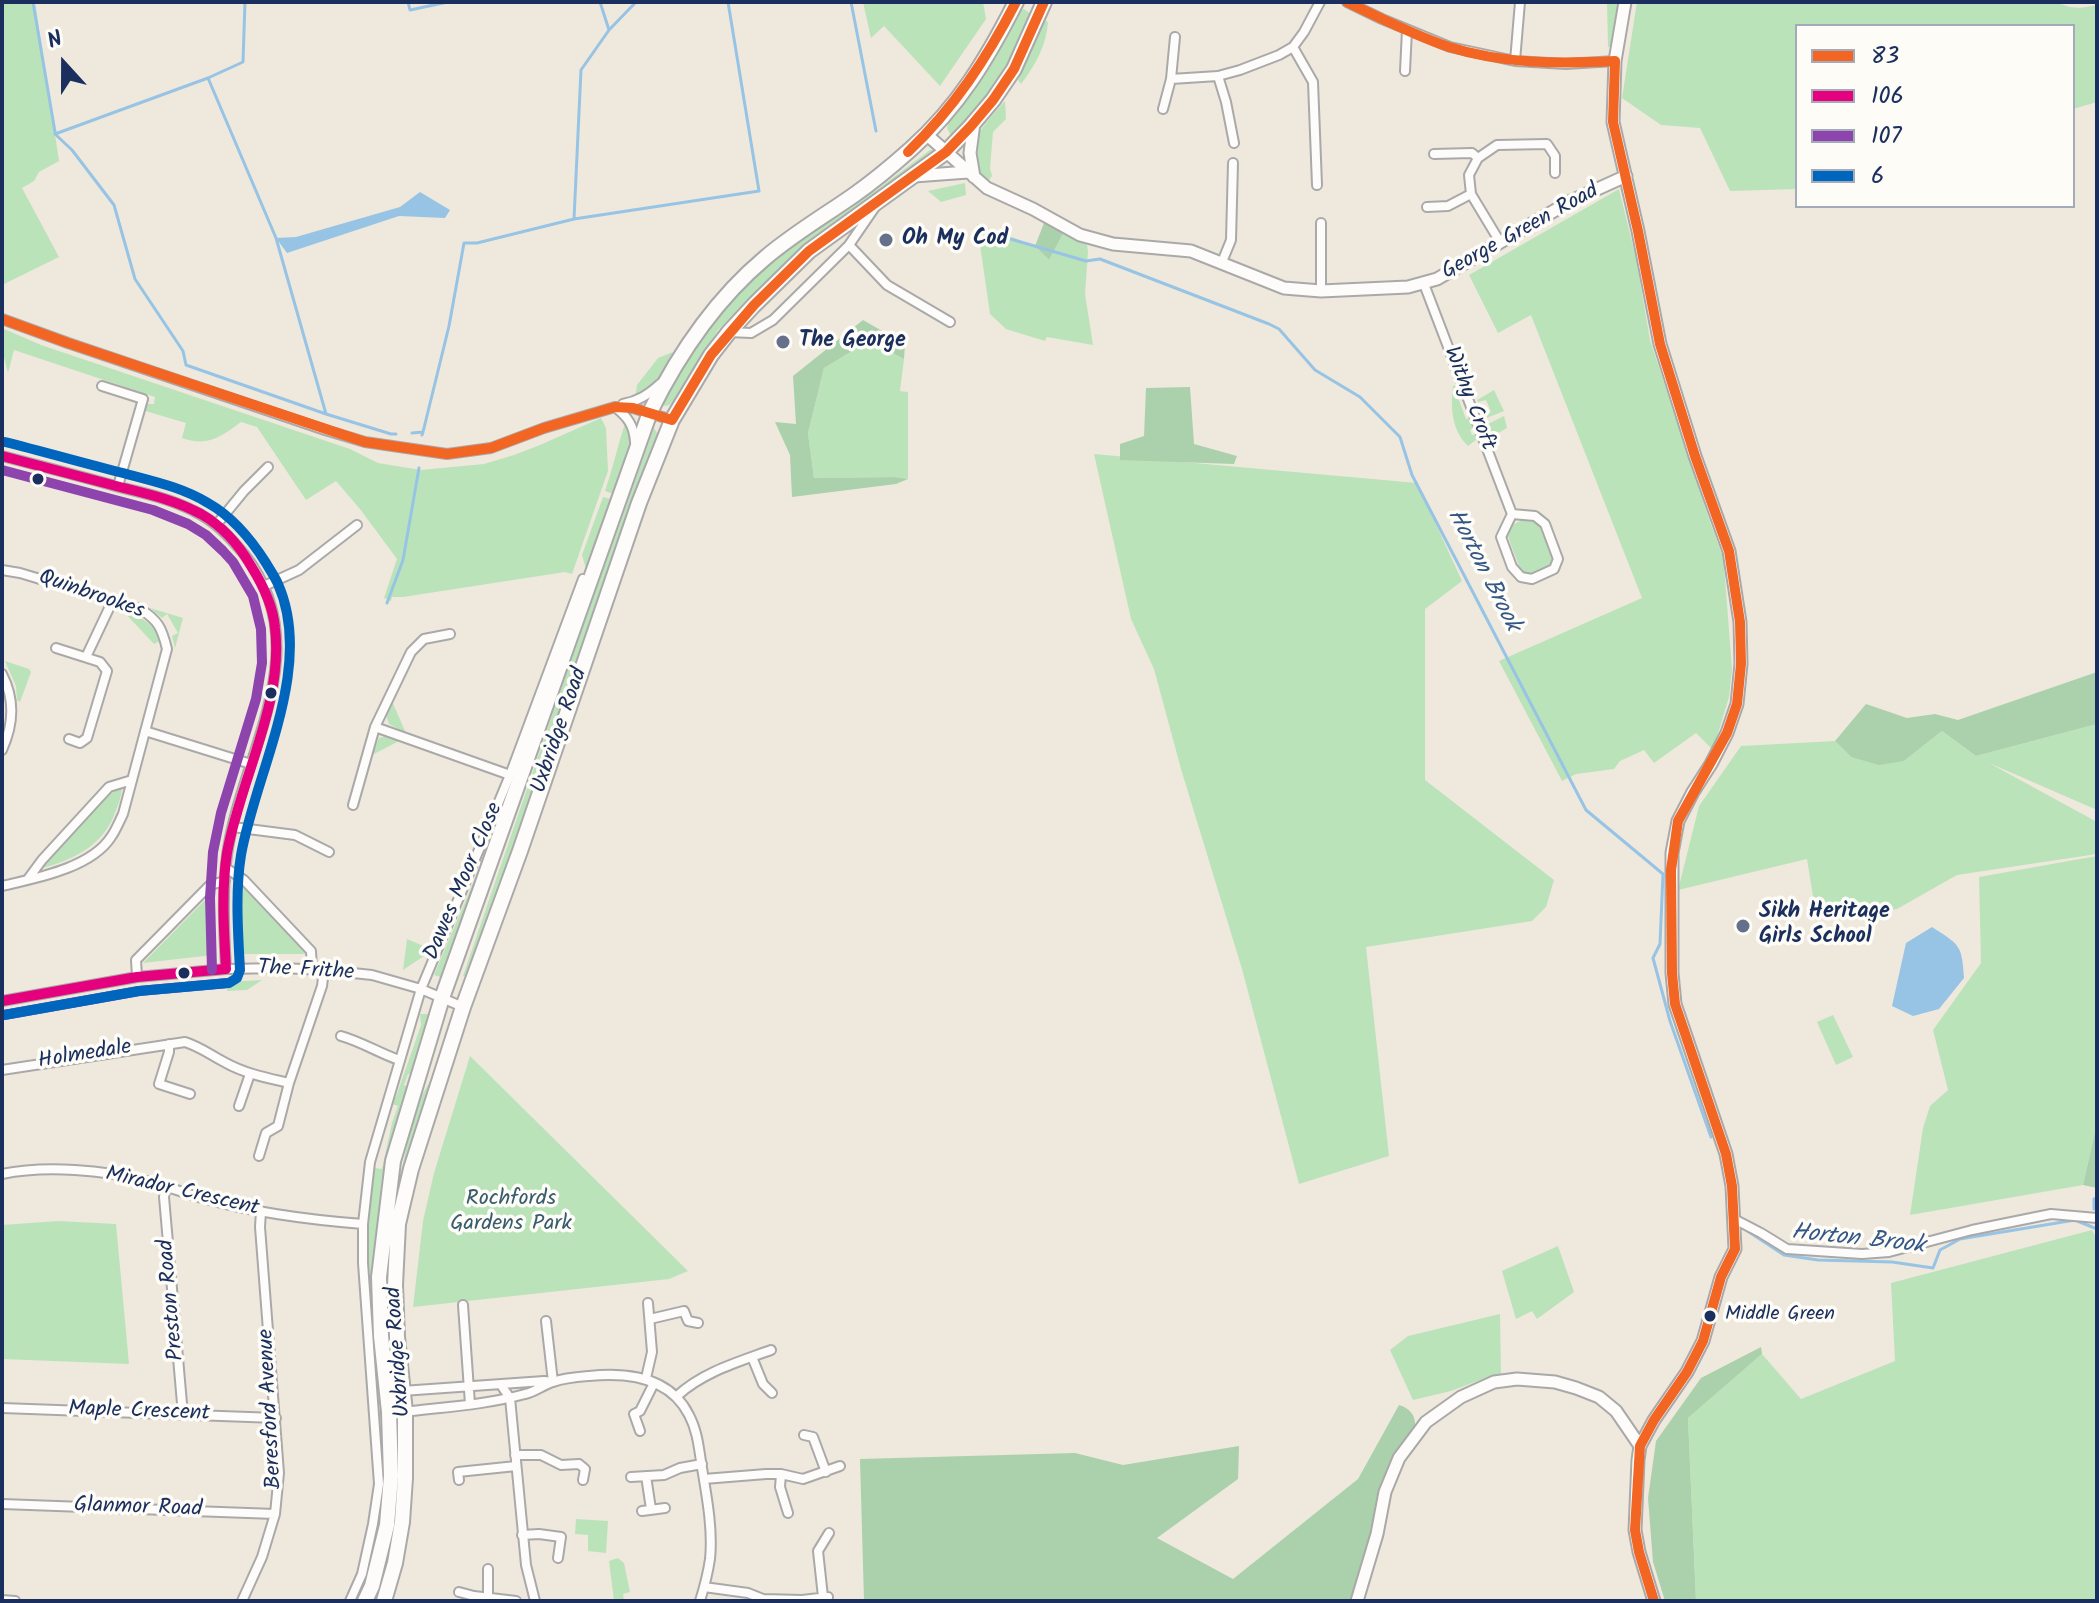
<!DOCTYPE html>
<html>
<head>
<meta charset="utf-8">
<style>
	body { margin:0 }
	#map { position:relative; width:2099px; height:1603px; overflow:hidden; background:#efe8dd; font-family:Kalam,sans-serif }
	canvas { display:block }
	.frame { position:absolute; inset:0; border:4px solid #1b2f5e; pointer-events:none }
	.legend { position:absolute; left:1795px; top:24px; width:280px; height:184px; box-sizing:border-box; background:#fdfcf7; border:2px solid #a3aaba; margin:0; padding:10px 14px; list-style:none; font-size:24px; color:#1b2f5e }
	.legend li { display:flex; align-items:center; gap:16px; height:40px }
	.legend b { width:40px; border:2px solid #a3aaba }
	.north { position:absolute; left:24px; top:24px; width:80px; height:80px; -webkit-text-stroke:6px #fdfcf7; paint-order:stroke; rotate:339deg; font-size:22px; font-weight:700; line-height:32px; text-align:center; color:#1b2f5e }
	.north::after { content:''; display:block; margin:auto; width:28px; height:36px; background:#1b2f5e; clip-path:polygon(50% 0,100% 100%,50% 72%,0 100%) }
</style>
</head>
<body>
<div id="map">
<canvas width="2099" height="1603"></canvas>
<div class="frame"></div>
<ul class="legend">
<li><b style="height:10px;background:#f26522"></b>83</li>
<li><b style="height:10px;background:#e5007d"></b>106</li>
<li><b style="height:10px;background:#8e44ad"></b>107</li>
<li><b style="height:10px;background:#0065bd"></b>6</li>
</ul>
<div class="north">N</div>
</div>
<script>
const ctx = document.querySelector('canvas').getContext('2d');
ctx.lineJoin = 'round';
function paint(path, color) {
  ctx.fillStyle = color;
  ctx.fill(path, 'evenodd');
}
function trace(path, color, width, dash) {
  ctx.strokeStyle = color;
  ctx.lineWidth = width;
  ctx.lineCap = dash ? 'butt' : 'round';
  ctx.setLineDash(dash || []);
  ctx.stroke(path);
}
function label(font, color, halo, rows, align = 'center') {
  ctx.font = font + ' Kalam,sans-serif';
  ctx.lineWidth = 7;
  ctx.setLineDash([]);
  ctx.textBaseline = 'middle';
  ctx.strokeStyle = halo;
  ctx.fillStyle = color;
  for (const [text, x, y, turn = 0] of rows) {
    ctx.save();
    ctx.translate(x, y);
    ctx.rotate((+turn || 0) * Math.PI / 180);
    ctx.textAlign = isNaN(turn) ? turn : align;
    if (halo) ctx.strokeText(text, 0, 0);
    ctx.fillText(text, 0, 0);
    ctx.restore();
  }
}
const green = new Path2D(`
	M2,2H35L59,161L39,172L34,181L22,188L59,257L2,285Z
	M863,2H983L986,19L940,86L884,26L871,38Z
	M1607,2H1623L1617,44L1608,47Z
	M1637,2H2058C2070,10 2084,8 2097,5V102L2073,109V26H1797V189L1730,191L1700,128L1661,125L1622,98Z
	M1024,9L1031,14L1006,70L977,111L954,134H950L947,128L949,120C977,86 1000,51 1017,12Z
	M1046,20L1048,23C1046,46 1035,66 1021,84L1018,80L1042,22Z
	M1005,101L1006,119L993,132L990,168L992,176L989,180C973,173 970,154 976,139C980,128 997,110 1005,101Z
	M930,150H933L934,153L813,240L786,263L718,330L677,396L670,405L665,406L663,404L670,389L706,332L728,304L762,268L809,231L875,191Z
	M965,183L966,195L941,202L928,191Z
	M1619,189L1636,258L1650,340L1709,519L1726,565L1724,566L1732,669L1729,697L1713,750L1696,733L1654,763L1644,750L1620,761L1614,769L1576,774L1562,781L1499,661L1642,598L1531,315L1498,333L1469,275Z
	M977,224L1035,246L1049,260L1064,232L1087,245L1088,252L1085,294L1093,345L1047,337L1045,341L1006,329L990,314Z
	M2,328L41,345L350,449L378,463L421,470L484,464L514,455L540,445L601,418L606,428L608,471L572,574L565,572L403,597H392L391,601L384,598L397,559L360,509L336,481L306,500L257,427L241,422C221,437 207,447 182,438L186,423L142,410L148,404H154L155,397L14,350L8,373L2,349Z
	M869,341L904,359L900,391L908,392V479L895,477L814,478L808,433L824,368Z
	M673,352C664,372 654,388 635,399L637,385L658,358Z
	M1462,385L1455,389L1456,392L1464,390L1466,396L1459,400L1466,419L1474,417L1478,426L1470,430L1472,435L1480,433L1481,436L1468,446C1452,431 1450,407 1453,386Z
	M1494,390L1504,411L1484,419L1483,416L1491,412L1486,400L1478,402L1477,400Z
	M1504,416L1507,428L1495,435L1489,433L1486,425Z
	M626,420L632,436L613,494L605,491C613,468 618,444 626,420Z
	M654,428L660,438L508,867L467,977L463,976L570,663Z
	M1094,454L1417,483L1462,581L1425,609V780L1554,880L1546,907L1532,921L1366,947L1389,1156L1299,1184L1242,969L1181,769L1154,669L1131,619Z
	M603,497L611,499L591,573L587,572L582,555Z
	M1528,517L1540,521L1555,561L1550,568L1528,575L1520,569L1507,534L1512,525Z
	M150,608L183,618L175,648L172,636L178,633L167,614L162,618Z
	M123,611C143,618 150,621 162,640L154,644Z
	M5,661L29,669L31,672L20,702L17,700L16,686Z
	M392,701L405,731L404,732L389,724L386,715Z
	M535,709L450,980L434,975L476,876Z
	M2097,724V810L1989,763L2097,822V854L1957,875L1897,909L1831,920L1815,909L1807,859L1678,890L1699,806L1741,746L1835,741L1851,757L1904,761L1942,731L1976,756Z
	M389,735L401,740L372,755L379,738Z
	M119,788L122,789C121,798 118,805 115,813C103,846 74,859 43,868L41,864L42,858L110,794Z
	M2097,856V1123L2083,1185L1910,1215L1923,1128L1930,1106L1948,1090L1933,1030L1981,963L1979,877Z
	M238,882L303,947L305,954H238L236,918Z
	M211,894L213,955L143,963Z
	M407,939L433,950L403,970Z
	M262,980L247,990L227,991L228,982Z
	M420,1014H433L412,1074H408L404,1085L408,1087L383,1213L385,1508L362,1601H356C403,1495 375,1383 368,1273C366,1238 370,1203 375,1168L382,1169L392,1123L398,1106L392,1104L397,1094L421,1025Z
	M1833,1015L1853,1057L1836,1065L1817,1022Z
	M451,1033L405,1188L398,1187L408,1139L420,1098L431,1080Z
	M470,1056L688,1271L669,1279L413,1307L423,1221L434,1173Z
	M58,1221L116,1224L129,1364L2,1359V1225Z
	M2092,1230L2097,1239V1601H1696L1688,1418L1762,1354L1801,1399L1895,1361L1891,1283Z
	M1558,1246L1574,1292L1537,1319L1532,1311L1516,1319L1502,1271Z
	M1500,1314L1501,1374L1488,1377L1451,1391L1413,1400L1390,1350L1408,1336Z
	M576,1519L608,1521L606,1553L588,1551V1535L575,1534Z
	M618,1558L624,1563L630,1592L623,1594L624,1601H614L609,1561Z`);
const forest = new Path2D(`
	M1044,223L1064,232L1049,260L1035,246Z
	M863,320L905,344L904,359L869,341L824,368L808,433L814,478L895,477L908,479L896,484L792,497L790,455L775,422L796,424L793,376Z
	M1190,387L1194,444L1237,456L1234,464L1120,460V444L1144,436L1146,388Z
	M2097,672V724L1976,756L1942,731L1904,761L1879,765L1851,757L1835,741L1866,704L1907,718L1935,714L1958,720Z
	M2097,1123V1188L2083,1185Z
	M1761,1347L1762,1354L1688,1418L1696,1601H1665L1653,1562L1648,1498L1656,1441L1701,1378Z
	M1399,1405C1409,1408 1416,1415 1415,1426L1392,1462L1373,1521L1359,1587L1352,1601H864L860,1459L1075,1453L1123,1465L1239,1446L1238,1479L1157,1538L1233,1579L1358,1479Z`);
const water = new Path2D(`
	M420,192L450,210L445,218L399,216L287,253L276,238L296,237L400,207Z
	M1932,927C1960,945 1962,945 1964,978L1939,1009L1913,1016L1892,1006L1906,943Z`);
const stream = new Path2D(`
	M33,2L55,132
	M245,2L243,62L208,78L276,238L326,414
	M408,2L410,10L448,2
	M851,2L876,131
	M609,30L636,2
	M55,134L72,150L114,205L135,279L183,351L186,365L326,414L391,434H396
	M55,134L208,78
	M574,219L759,191L728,2
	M983,231L1086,261L1100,259L1269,324L1279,329L1315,370L1360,397L1400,437L1412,475L1586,810L1663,874L1660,944L1653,958L1670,1021L1711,1137
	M423,432L449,326L464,243H477L574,219L581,70L609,30L600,2
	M412,433L423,432L422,435
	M387,603L403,560L419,468
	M2094,1209V1199L2097,1198
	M1746,1230L1784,1255L1818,1260L1892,1262L1933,1268L1940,1250L1960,1239L2075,1220L2097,1229`);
const minor = new Path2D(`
	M1347,2L1382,19L1450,47L1515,61L1566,64L1615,61
	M1293,47L1313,82L1317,185
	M1515,61L1520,2
	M1405,71L1407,30
	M1218,76L1226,102L1234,143
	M1171,79L1175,37
	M1163,109L1171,79L1218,76L1240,70L1279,55L1293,47L1304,32L1320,2
	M1434,154L1472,153L1478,158
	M1427,207L1448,206L1471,194
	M1500,242L1471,194L1469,175L1478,158L1497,145L1547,144L1555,156V173
	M849,245L887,285L950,322
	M1222,262L1231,240L1233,163
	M1424,284L1512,514L1535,516L1545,524L1558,559L1554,569L1532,579L1521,577L1512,567L1501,537L1512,514
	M1321,291V223
	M2,319L68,343L325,430L365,442L447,454L491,448L544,428L615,407L633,408L672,420
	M729,332L751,333L773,320L849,245L875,207
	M102,386L143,399L118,486
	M623,404C638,401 648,395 660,384
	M615,407C628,417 634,426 635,442
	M2,456C41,466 80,476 119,487C144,493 171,499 194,511C215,521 229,536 244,554C320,650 241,753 227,855C222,893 224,931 226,969
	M217,524L244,491L268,467
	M2,570L20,573L140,609C158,620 162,628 167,649L123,814C119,822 116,830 111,837C91,868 36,878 2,886
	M264,586L299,570L357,525
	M56,648L100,662L107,671L87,738L80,743L69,739
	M86,657L112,602
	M2,674C15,699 14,724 2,750
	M375,727L510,775
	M145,731L251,764
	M353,805L375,727L411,652L424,639L450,634
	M233,827L295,835L329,852
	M226,868L244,880L311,951L312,969
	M28,879L42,860L109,787L132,780
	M137,977L136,960L210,885L225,881
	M2,1001L137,977L226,969L281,968L324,970L372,975L421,989L463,1007
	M341,1036C362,1042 379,1053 399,1060
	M169,1044V1052L159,1084L190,1094
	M2,1070L185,1042C201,1047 212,1056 226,1063C246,1074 268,1078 289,1083
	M239,1106L250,1074
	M259,1156L266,1133L278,1126L289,1083L322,986L324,970
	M2,1174C46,1165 104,1170 147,1181C167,1186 186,1194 206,1199C256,1213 311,1220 363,1224
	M166,1186L164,1197L183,1415
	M1734,1219L1761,1233L1787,1249L1862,1254L1889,1252L1972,1230L2051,1214L2097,1218
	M463,1305L470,1404
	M650,1319L684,1311L688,1321L698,1323
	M546,1321L553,1382
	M752,1357L763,1384L772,1393
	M646,1378L652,1352L648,1303
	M501,1385L510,1398L526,1565L535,1601
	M402,1391L544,1381L552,1382
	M677,1396C703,1372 738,1362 771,1350
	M2,1408L276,1418
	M404,1412C444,1407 485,1405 525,1394C535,1392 543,1385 553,1382C564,1378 577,1377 589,1376C628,1372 670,1377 689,1415C698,1432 699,1450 702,1468C707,1498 713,1530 710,1559C708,1573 704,1588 700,1601
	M640,1431L634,1414L640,1411L654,1383
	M804,1435L813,1437L826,1472
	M515,1455H541L561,1465L579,1464L585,1469L583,1480
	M781,1474L780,1487L788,1513
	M646,1476L651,1509
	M631,1477L664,1475L680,1468L702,1464
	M704,1479L766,1474H781L803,1479L840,1466
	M459,1480L458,1472L516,1466
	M2,1504L275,1514
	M642,1511L665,1508
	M522,1535L539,1534L561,1537L558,1558
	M488,1569V1600
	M704,1587L748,1593L763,1599L802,1600L828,1597
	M459,1592L474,1596L516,1601
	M823,1597L818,1551L829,1533
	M2,1600L15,1601
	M242,1601L262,1557L275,1514L279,1473L260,1227L261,1211
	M350,1601L362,1574L373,1524L379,1484L363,1263V1224L370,1162L421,989L510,775L583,579`);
const tertiary = new Path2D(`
	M1625,2L1615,61L1613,122L1638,231L1660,344L1695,456L1729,551L1740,622L1741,664L1737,704L1727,733L1711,764L1693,792L1678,821L1672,853V973L1675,1004L1726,1154L1732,1186L1735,1249L1721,1277L1703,1341L1687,1372L1654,1420L1640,1446L1638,1460L1635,1530L1639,1552L1654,1601
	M974,123L970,153L974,177
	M926,134L987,188L1033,209L1080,235L1113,244L1191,251L1284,288L1321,291L1408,287L1437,279L1571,201L1626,176
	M914,176L968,172
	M1357,1601L1377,1534L1385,1492L1399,1458L1426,1422L1461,1397L1494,1382L1517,1379L1555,1382L1576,1388L1599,1397L1616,1411L1640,1446`);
const primary = new Path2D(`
	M365,1601L372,1586L387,1525L391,1476L389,1412L381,1336L379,1277L393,1161L442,998L650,412C678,355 715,300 765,258C793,234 824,216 854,195C874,181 893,165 911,149C959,106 987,59 1016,2
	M384,1601L395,1563L402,1522L405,1478V1412L397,1337L395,1285L398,1224L411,1169L463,1007L520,851L639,503L672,420L711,355L729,332L754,305L809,251L946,152L971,126L993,100L1014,69L1044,2`);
const bus1 = new Path2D(`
	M1347,2C1380,18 1414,35 1449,47C1503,64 1559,64 1615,61
	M1615,61L1613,122L1638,231L1660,344L1695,456L1729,551L1740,622L1741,664L1737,704L1727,733L1678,821L1671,870L1672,973L1675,1004L1726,1154L1732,1186L1735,1249L1721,1277L1703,1341L1687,1372L1654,1420L1640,1446L1635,1530L1639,1552L1654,1601
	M908,152C954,108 987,58 1016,2
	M2,319L68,343L365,442L447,454L491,448L544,428L615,407L633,408L672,420L711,355L754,305L809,251L946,152L971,126L993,100L1014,69L1044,2`);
const bus2 = new Path2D(`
	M2,456C41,466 81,477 120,487C148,494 175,500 201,514C222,526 239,545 251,566C263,585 273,605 275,628C284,703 240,780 227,853C221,891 224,931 226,969
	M2,1001L137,977L226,969`);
const bus3 = new Path2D(`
	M2,470L153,510L188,524L206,535L223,551L233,562L253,596L261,629L262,663L256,699L221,813L213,852L210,898L212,970
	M4,1015L139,991L227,983`);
const bus4 = new Path2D(`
	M4,1015L139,991L229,983L237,978L240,970C238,932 235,892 241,855C256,771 315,668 278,584C275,577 270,570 266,563C251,539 233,517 208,503C182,487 152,481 123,473C83,463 45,452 5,442`);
const markers = [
	[886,240,8,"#65708a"],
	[783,342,8,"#65708a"],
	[38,479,7,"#1b2f5e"],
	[271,693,7,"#1b2f5e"],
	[1743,926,8,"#65708a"],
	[184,973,7,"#1b2f5e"],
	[1710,1316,7,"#1b2f5e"]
];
const busNames = [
	["Middle Green",1725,1316]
];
const streetNames = [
	["George Green Road",1521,233,-29],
	["Withy Croft",1468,399,69],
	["Quinbrookes",91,596,19],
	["Uxbridge Road",561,731,-71],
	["Dawes Moor Close",465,882,-67],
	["The Frithe",306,972,3],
	["Holmedale",85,1056,-9],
	["Mirador Crescent",182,1193,13],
	["Preston Road",173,1300,-95],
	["Uxbridge Road",400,1352,-94],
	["Beresford Avenue",272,1409,-93],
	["Maple Crescent",139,1413,2],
	["Glanmor Road",138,1509,2]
];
const poiNames = [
	["Oh My Cod",902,240],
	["The George",799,342],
	["Sikh Heritage",1759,913],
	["Girls School",1759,938]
];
const parkNames = [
	["Rochfords",511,1200],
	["Gardens Park",511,1225]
];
const waterNames = [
	["Horton Brook",1482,571,63],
	["Horton Brook",1858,1241,6]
];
paint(green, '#bbe3ba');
paint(forest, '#abd1ac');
paint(water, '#97c4e4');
trace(stream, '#97c4e4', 3);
trace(minor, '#aaa9a9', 12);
trace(tertiary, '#aaa9a9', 15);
trace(primary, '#aaa9a9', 18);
trace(minor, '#fdfcfa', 8);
trace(tertiary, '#fdfcfa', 11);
trace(primary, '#fdfcfa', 14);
trace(bus1, '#f26522', 10);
trace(bus2, '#e5007d', 10);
trace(bus3, '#8e44ad', 10);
trace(bus4, '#0065bd', 10);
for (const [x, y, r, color] of markers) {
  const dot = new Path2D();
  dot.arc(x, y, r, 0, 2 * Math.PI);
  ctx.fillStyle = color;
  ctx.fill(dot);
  trace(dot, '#fdfcf7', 3);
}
label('20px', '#1b2f5e', '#fdfcf7', busNames, 'left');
label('22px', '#1b2f5e', '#fdfcf7', streetNames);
label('bold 22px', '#1b2f5e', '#fdfcf7', poiNames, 'left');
label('22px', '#385b6e', '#fdfcf7', parkNames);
label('italic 24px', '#355787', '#fdfcf7', waterNames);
</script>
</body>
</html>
